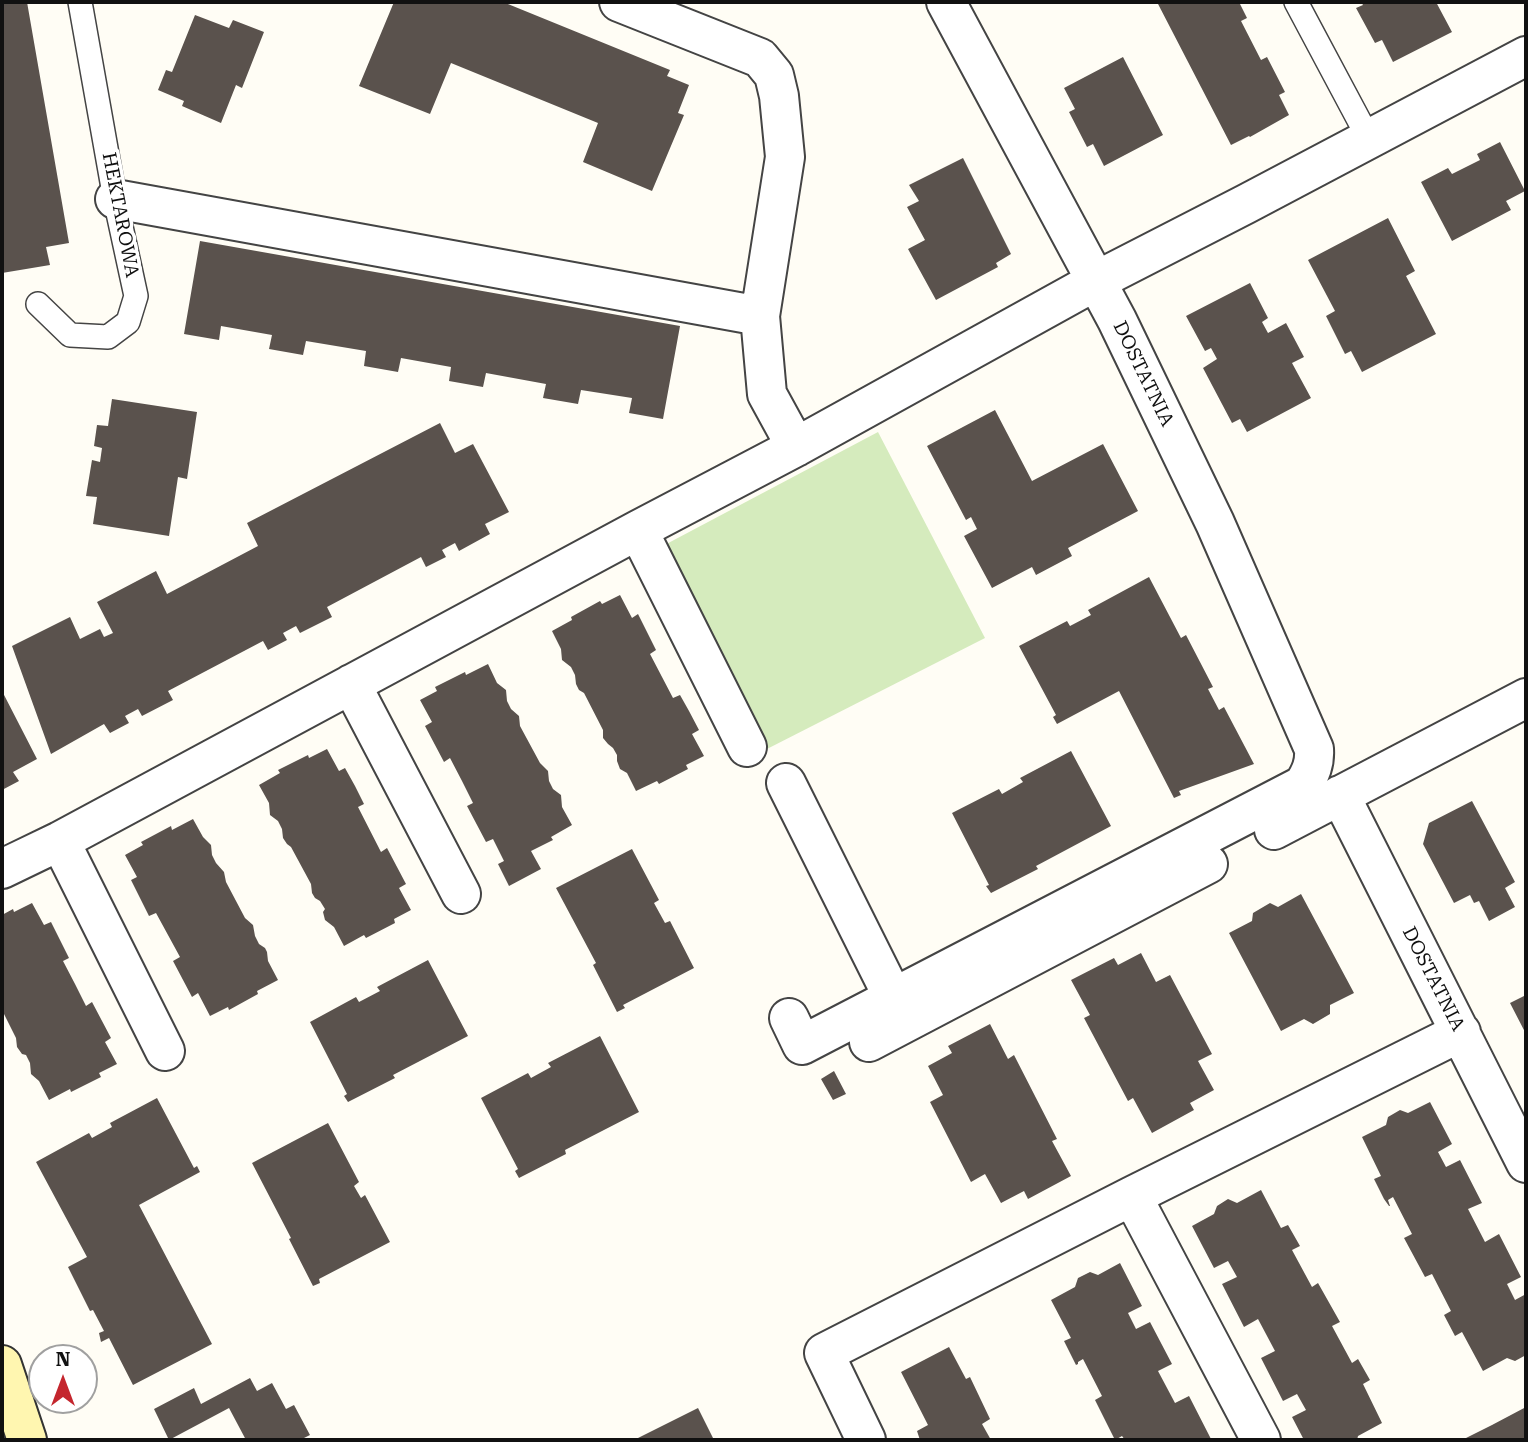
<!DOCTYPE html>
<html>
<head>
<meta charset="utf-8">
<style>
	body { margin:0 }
	#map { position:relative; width:1528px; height:1442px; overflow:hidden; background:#fffdf5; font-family:"Roboto Serif",serif }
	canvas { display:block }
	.frame { position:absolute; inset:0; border:4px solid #111; pointer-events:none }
	.north { position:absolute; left:28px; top:1344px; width:70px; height:70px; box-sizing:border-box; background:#fff; border:2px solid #a0a0a0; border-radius:50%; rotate:0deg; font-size:19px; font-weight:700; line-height:28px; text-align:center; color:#111 }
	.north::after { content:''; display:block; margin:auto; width:24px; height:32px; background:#c4262e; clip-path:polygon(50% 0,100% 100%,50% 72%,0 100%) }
</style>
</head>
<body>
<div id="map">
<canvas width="1528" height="1442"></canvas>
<div class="frame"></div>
<div class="north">N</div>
</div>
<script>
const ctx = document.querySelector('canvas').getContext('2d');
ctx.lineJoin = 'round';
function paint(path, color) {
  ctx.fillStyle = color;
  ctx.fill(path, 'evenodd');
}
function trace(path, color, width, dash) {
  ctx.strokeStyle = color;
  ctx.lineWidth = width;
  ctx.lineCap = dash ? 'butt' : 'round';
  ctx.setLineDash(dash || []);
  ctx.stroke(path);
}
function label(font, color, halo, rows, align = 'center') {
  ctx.font = font + ' "Roboto Serif",serif';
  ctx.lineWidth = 7;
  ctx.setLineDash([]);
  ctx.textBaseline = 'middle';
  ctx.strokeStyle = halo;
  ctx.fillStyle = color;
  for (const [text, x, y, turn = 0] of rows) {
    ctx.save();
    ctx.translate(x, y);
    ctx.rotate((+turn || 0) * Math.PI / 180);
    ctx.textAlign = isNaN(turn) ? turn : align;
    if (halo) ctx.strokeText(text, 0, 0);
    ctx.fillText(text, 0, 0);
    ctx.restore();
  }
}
const green = new Path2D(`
	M878,432L985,638L763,751L657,549Z`);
const building = new Path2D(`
	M2,2H27L69,243L46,247L50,265L2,273Z
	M394,2H503L670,70L667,76L689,85L678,113L684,115L652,191L583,162L598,123L451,63L430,114L359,86Z
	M1157,2H1239L1247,18L1241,21L1261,60L1267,57L1285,92L1279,95L1289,115L1250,137L1249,136L1231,145Z
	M1361,2H1436L1452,32L1393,62L1382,40L1375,43L1356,8L1363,5Z
	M195,15L229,28L233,20L264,32L242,88L236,85L221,123L182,106L184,101L158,90L166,70L172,72Z
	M1123,57L1163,135L1104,166L1093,144L1087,147L1069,112L1075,109L1064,88Z
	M1500,142L1525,191L1506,201L1511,210L1452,241L1421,182L1448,168L1452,174L1480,160L1477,154Z
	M963,158L1011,254L996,263L998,267L936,300L908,249L925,240L907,207L919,201L909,185Z
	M1388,218L1415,271L1406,276L1436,334L1362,372L1351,351L1345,354L1326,316L1335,311L1308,260Z
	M200,241L680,326L663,419L629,413L632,398L581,390L578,404L543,398L546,384L486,373L483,387L449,381L451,367L401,358L398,372L364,366L366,351L306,341L303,355L269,349L272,335L221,326L219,340L184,334Z
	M1250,283L1268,318L1262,322L1268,333L1286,323L1304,357L1292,363L1311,398L1247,432L1240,419L1232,423L1203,368L1217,359L1211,348L1205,351L1186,316Z
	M112,399L197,412L187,479L178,477L169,536L93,524L97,497L86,496L92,460L100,462L102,448L94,446L97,425L108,426Z
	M995,410L1032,481L1103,444L1138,511L1068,548L1072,556L1036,575L1032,567L992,588L964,536L977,529L971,517L966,520L927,446Z
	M440,423L455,453L473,444L509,512L485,524L490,534L459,551L455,543L442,550L446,557L426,567L421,557L327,607L332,617L300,633L296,626L283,633L287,640L268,650L263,641L168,691L173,700L142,716L138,709L125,716L129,723L110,733L104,724L51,754L12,646L70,617L80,639L100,629L104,637L113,633L97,602L156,571L167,594L258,546L247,523Z
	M1149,577L1181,638L1186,635L1213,687L1208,689L1219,710L1224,707L1254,764L1179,791L1181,795L1174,798L1119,691L1057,724L1053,717L1056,715L1019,646L1067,621L1070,626L1091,615L1088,610Z
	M620,595L632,618L638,614L656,650L650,654L673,698L680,695L689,711L699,730L692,734L704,756L686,765L688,769L659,784L657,781L636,791L627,773L620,769L617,761V755L613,748L608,744L603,738V730L584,693L579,690L576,684L575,675L571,667L562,660L561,649L552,631L572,620L571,617L600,601L602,604Z
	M488,664L497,683L506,690L507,701L511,709L519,716L520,726L540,763L548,771L549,781L553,789L561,795L562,807L572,825L551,837L553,840L531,851L541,869L509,886L498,864L504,861L493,839L486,842L467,806L473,803L462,781L450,758L444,762L425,726L432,722L420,700L437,691L435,687L465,672L466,675Z
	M2,691L37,759L13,772L19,781L2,790Z
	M327,749L339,771L345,768L355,786L364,804L358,807L381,852L387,848L406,884L399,888L411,910L394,919L395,923L366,938L364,935L344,946L334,927L325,920L323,912L325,909L320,901L315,898L312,893L311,884L291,847L287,844L283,838L282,829L278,821L270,815L269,803L259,785L280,773L278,770L308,755L309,758Z
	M1071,751L1111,826L1036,866L1038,869L991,893L986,886L989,885L952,813L999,789L1002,794L1023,782L1020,778Z
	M1472,801L1515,882L1505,888L1515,907L1489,921L1479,901L1474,903L1470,895L1454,903L1423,844L1429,823Z
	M193,819L203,837L211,845L212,855L216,863L224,872L226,882L245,918L253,925L255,936L259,944L265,948L267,952L268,961L278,980L257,991L258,994L229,1010L228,1007L210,1016L198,993L192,997L173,961L180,957L156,913L149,916L131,880L137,877L125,855L143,845L141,842L171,826L172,830Z
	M632,849L659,900L654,903L665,923L670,921L694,968L623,1005L625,1008L617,1012L593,965L596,963L556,888Z
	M1301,894L1354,993L1330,1005V1014L1313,1024L1304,1019L1281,1031L1229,933L1252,921L1253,913L1270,903L1278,907Z
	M32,903L44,925L51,922L69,958L63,961L75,984L86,1006L92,1002L111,1038L105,1042L117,1064L99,1073L101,1077L71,1092L70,1089L49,1100L39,1081L31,1074L30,1063L26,1055L22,1054L17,1047L16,1038L2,1010V915L13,909L14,912Z
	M1141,953L1156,982L1170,975L1212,1054L1198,1061L1214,1090L1190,1103L1194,1110L1152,1133L1133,1098L1128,1101L1084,1018L1090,1015L1071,980L1114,958L1118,965Z
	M428,960L468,1036L393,1075L395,1078L348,1102L344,1096L347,1094L310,1022L356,997L359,1002L380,991L377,987Z
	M1526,995V1034L1510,1003Z
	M990,1024L1008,1059L1014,1055L1057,1139L1052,1141L1071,1176L1028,1199L1024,1191L1001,1203L985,1174L971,1182L930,1102L943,1095L928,1066L952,1053L948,1046Z
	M600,1036L639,1112L565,1150L566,1154L519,1178L515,1171L518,1169L481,1098L528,1073L531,1078L551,1067L548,1063Z
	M834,1071L846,1094L833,1100L821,1079Z
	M157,1098L194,1168L197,1166L200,1172L139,1205L212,1344L133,1385L109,1338L101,1342L99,1333L104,1331L93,1310L90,1311L68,1267L87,1257L36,1162L89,1133L92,1138L112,1127L110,1123Z
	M1430,1102L1452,1144L1438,1152L1446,1167L1460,1160L1482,1203L1468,1209L1485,1242L1499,1234L1521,1277L1507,1284L1515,1300L1526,1294V1355L1515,1361L1507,1358L1483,1371L1462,1332L1455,1336L1444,1315L1451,1311L1432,1274L1425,1277L1404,1238L1412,1234L1393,1197L1388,1200L1390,1206H1389L1384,1199L1374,1179L1381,1176L1362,1137L1386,1125L1388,1117L1400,1110L1408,1113Z
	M328,1123L359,1182L354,1186L361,1198L365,1195L390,1242L319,1279L320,1283L313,1286L289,1239L291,1238L252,1163Z
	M1261,1190L1281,1228L1288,1225L1300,1246L1292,1250L1312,1287L1318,1283L1340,1322L1332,1326L1352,1363L1358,1359L1370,1380L1363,1384L1382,1423L1358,1436L1357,1440H1304L1292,1417L1306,1410L1297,1394L1283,1401L1261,1358L1275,1351L1258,1319L1244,1327L1222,1284L1237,1277L1228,1261L1214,1268L1192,1226L1214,1214L1217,1206L1228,1199L1237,1203Z
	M1120,1263L1142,1306L1128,1313L1136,1329L1150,1322L1172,1364L1158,1371L1175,1403L1189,1396L1211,1439L1209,1440H1125L1122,1436L1115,1440L1095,1400L1102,1396L1083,1359L1078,1362V1364L1076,1365L1064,1341L1071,1338L1051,1300L1075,1287L1078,1278L1090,1272L1098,1275Z
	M949,1347L966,1379L970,1377L990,1419L982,1424L991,1440H920L917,1431L928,1425L901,1372Z
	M250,1378L257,1391L272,1383L286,1409L294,1405L310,1435L302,1439V1440H246L229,1408L169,1440L154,1409L194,1388L201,1404Z
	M1526,1407V1440H1462L1492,1425Z
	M698,1408L714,1440H634Z`);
const lane = new Path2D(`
	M1296,2L1369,139
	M38,304L70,335L108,337L128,322L136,296L115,199L80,2`);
const street = new Path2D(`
	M619,2L760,58L774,75L779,96L785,157L760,316L767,394L796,447
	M115,199L760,316
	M638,530L747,747
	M351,684L461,894
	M786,783L893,997
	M1340,795L1526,1163
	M1274,830L1526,698
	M60,841L165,1051
	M2,869L60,841L638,530L796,447L1096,281L1246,204L1526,56
	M789,1018L802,1045L1303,785C1311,773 1315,763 1314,749L1215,523L1117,320L946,2
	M869,1042L1208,864
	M1132,1196L1261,1440
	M866,1440L824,1353L1132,1196L1461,1032`);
const secondary = new Path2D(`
	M2,1365L27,1440`);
const streetNames = [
	["HEKTAROWA",120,215,79],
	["DOSTATNIA",1143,374,64],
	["DOSTATNIA",1433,979,63]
];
paint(green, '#d5ebbd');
paint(building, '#5a524d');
trace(lane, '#444', 26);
trace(street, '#444', 42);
trace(secondary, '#333', 42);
trace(lane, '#fff', 23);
trace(street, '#fff', 38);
trace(secondary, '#fff6b0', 38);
label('19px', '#111', '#fff', streetNames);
</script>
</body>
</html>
